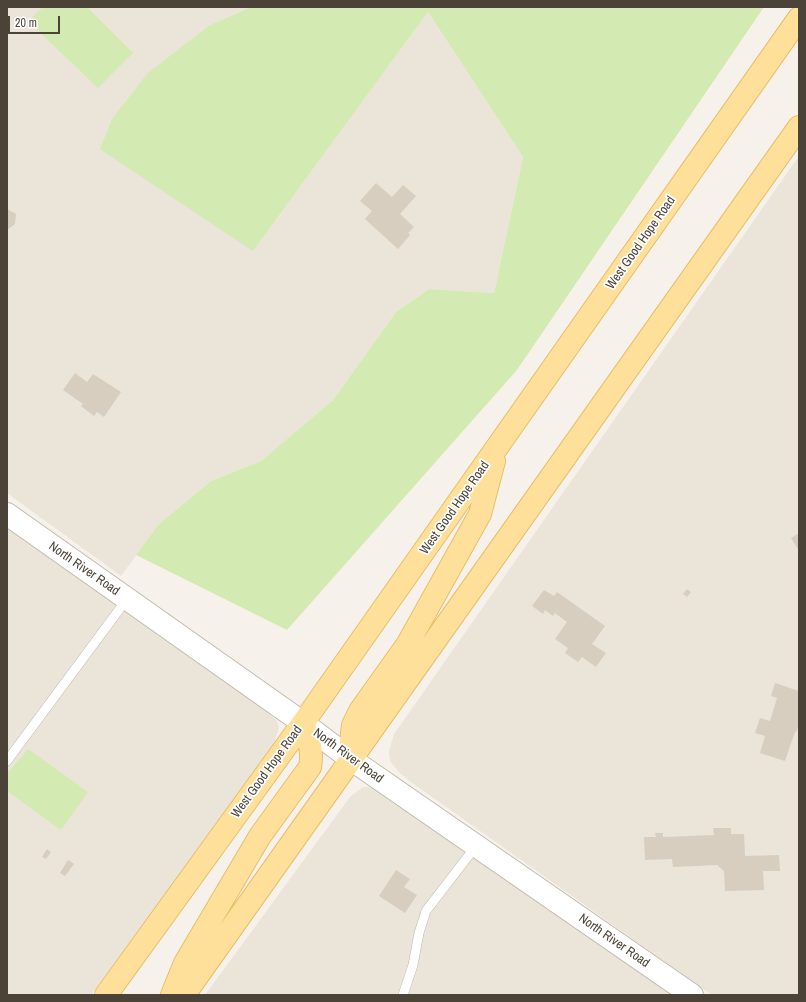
<!DOCTYPE html>
<html>
<head>
<meta charset="utf-8">
<style>
	body { margin:0 }
	#map { position:relative; width:806px; height:1002px; overflow:hidden; background:#f6f2eb; font-family:"Archivo Narrow",sans-serif }
	canvas { display:block }
	.frame { position:absolute; inset:0; border:8px solid #4b4338; pointer-events:none }
	.scale { position:absolute; left:8px; top:16px; width:52px; height:18px; box-sizing:border-box; border:2px solid #4b4338; border-top:0; padding-left:5px; font-size:12px; line-height:14px; white-space:nowrap; color:#4b4338; -webkit-text-stroke:3px #fff; paint-order:stroke }
</style>
</head>
<body>
<div id="map">
<canvas width="806" height="1002"></canvas>
<div class="frame"></div>
<div class="scale">20 m</div>
</div>
<script>
const ctx = document.querySelector('canvas').getContext('2d');
ctx.lineJoin = 'round';
function paint(path, color) {
  ctx.fillStyle = color;
  ctx.fill(path, 'evenodd');
}
function trace(path, color, width, dash) {
  ctx.strokeStyle = color;
  ctx.lineWidth = width;
  ctx.lineCap = dash ? 'butt' : 'round';
  ctx.setLineDash(dash || []);
  ctx.stroke(path);
}
function label(font, color, halo, rows, align = 'center') {
  ctx.font = font + ' "Archivo Narrow",sans-serif';
  ctx.lineWidth = 3.5;
  ctx.setLineDash([]);
  ctx.textBaseline = 'middle';
  ctx.strokeStyle = halo;
  ctx.fillStyle = color;
  for (const [text, x, y, turn = 0] of rows) {
    ctx.save();
    ctx.translate(x, y);
    ctx.rotate((+turn || 0) * Math.PI / 180);
    ctx.textAlign = isNaN(turn) ? turn : align;
    if (halo) ctx.strokeText(text, 0, 0);
    ctx.fillText(text, 0, 0);
    ctx.restore();
  }
}
const residential = new Path2D(`
	M7,7H251L210,25L253,251L428,12L523,157L494,293L429,289L396,312L333,400L261,461L211,481L159,524L121,576L7,493Z
	M799,156V995H712L408,780L399,772L390,761L389,751L394,734Z
	M7,523L220,673L268,713L277,721L279,728L273,747L91,995H7Z
	M363,787L374,788L674,995H205L350,797Z`);
const green = new Path2D(`
	M43,7H87L133,53L98,88L28,21Z
	M251,7H764L517,370L287,630L136,555L159,524L211,481L261,461L333,400L396,312L429,289L494,293L523,157L428,12L253,251L100,149L112,119L148,73L210,25Z
	M28,749L88,792L61,830L7,791V774Z`);
const building = new Path2D(`
	M376,183L392,197L403,185L416,196L400,214L414,227L408,233L410,235L398,249L365,219L372,211L360,201Z
	M7,209L16,214L15,224L7,230Z
	M75,373L87,382L93,374L121,392L104,417L97,412L94,416L81,406L83,404L63,390Z
	M799,533V551L791,538Z
	M687,589L691,592L687,597L683,594Z
	M544,590L554,596L557,592L605,626L592,644L606,653L596,667L582,657L578,662L565,653L568,648L555,639L567,622L555,613L553,616L545,610L543,614L532,606Z
	M775,683L799,691V725L796,732H795L785,761L760,753L765,736L755,733L760,718L770,721L777,698L771,696Z
	M713,828H731V834H744L745,856L779,855L780,871H763L764,890L725,891L724,871L717,865L673,867L672,859L645,860L644,837H656L655,833H663V837L714,835Z
	M47,849L51,852L46,859L42,857Z
	M68,860L74,864L65,876L60,873Z
	M396,870L410,879L404,887L417,895L405,913L379,896Z`);
const service = new Path2D(`
	M7,761L127,599
	M403,995L413,965L419,933L426,911L476,846`);
const tertiary = new Path2D(`
	M7,514L303,723L352,760L692,995`);
const primary = new Path2D(`
	M352,760L351,742L353,725L360,711L407,645L480,514L494,461
	M106,995L303,723L799,18
	M172,995L185,963L260,836L310,767C313,751 309,739 303,723
	M184,995L799,127`);
const streetNames = [
	["West Good Hope Road",641,243,-55],
	["West Good Hope Road",455,508,-55],
	["North River Road",84,569,35],
	["North River Road",348,756,36],
	["West Good Hope Road",267,772,-54],
	["North River Road",614,941,35]
];
paint(residential, '#eae4d9');
paint(green, '#d3ebb3');
paint(building, '#d8cec0');
trace(service, '#c2baad', 10);
trace(tertiary, '#c2baad', 24);
trace(primary, '#e8be67', 24);
trace(service, '#fff', 9);
trace(tertiary, '#fff', 22);
trace(primary, '#ffe09b', 22);
label('13px', '#4b4338', '#fff', streetNames);
</script>
</body>
</html>
